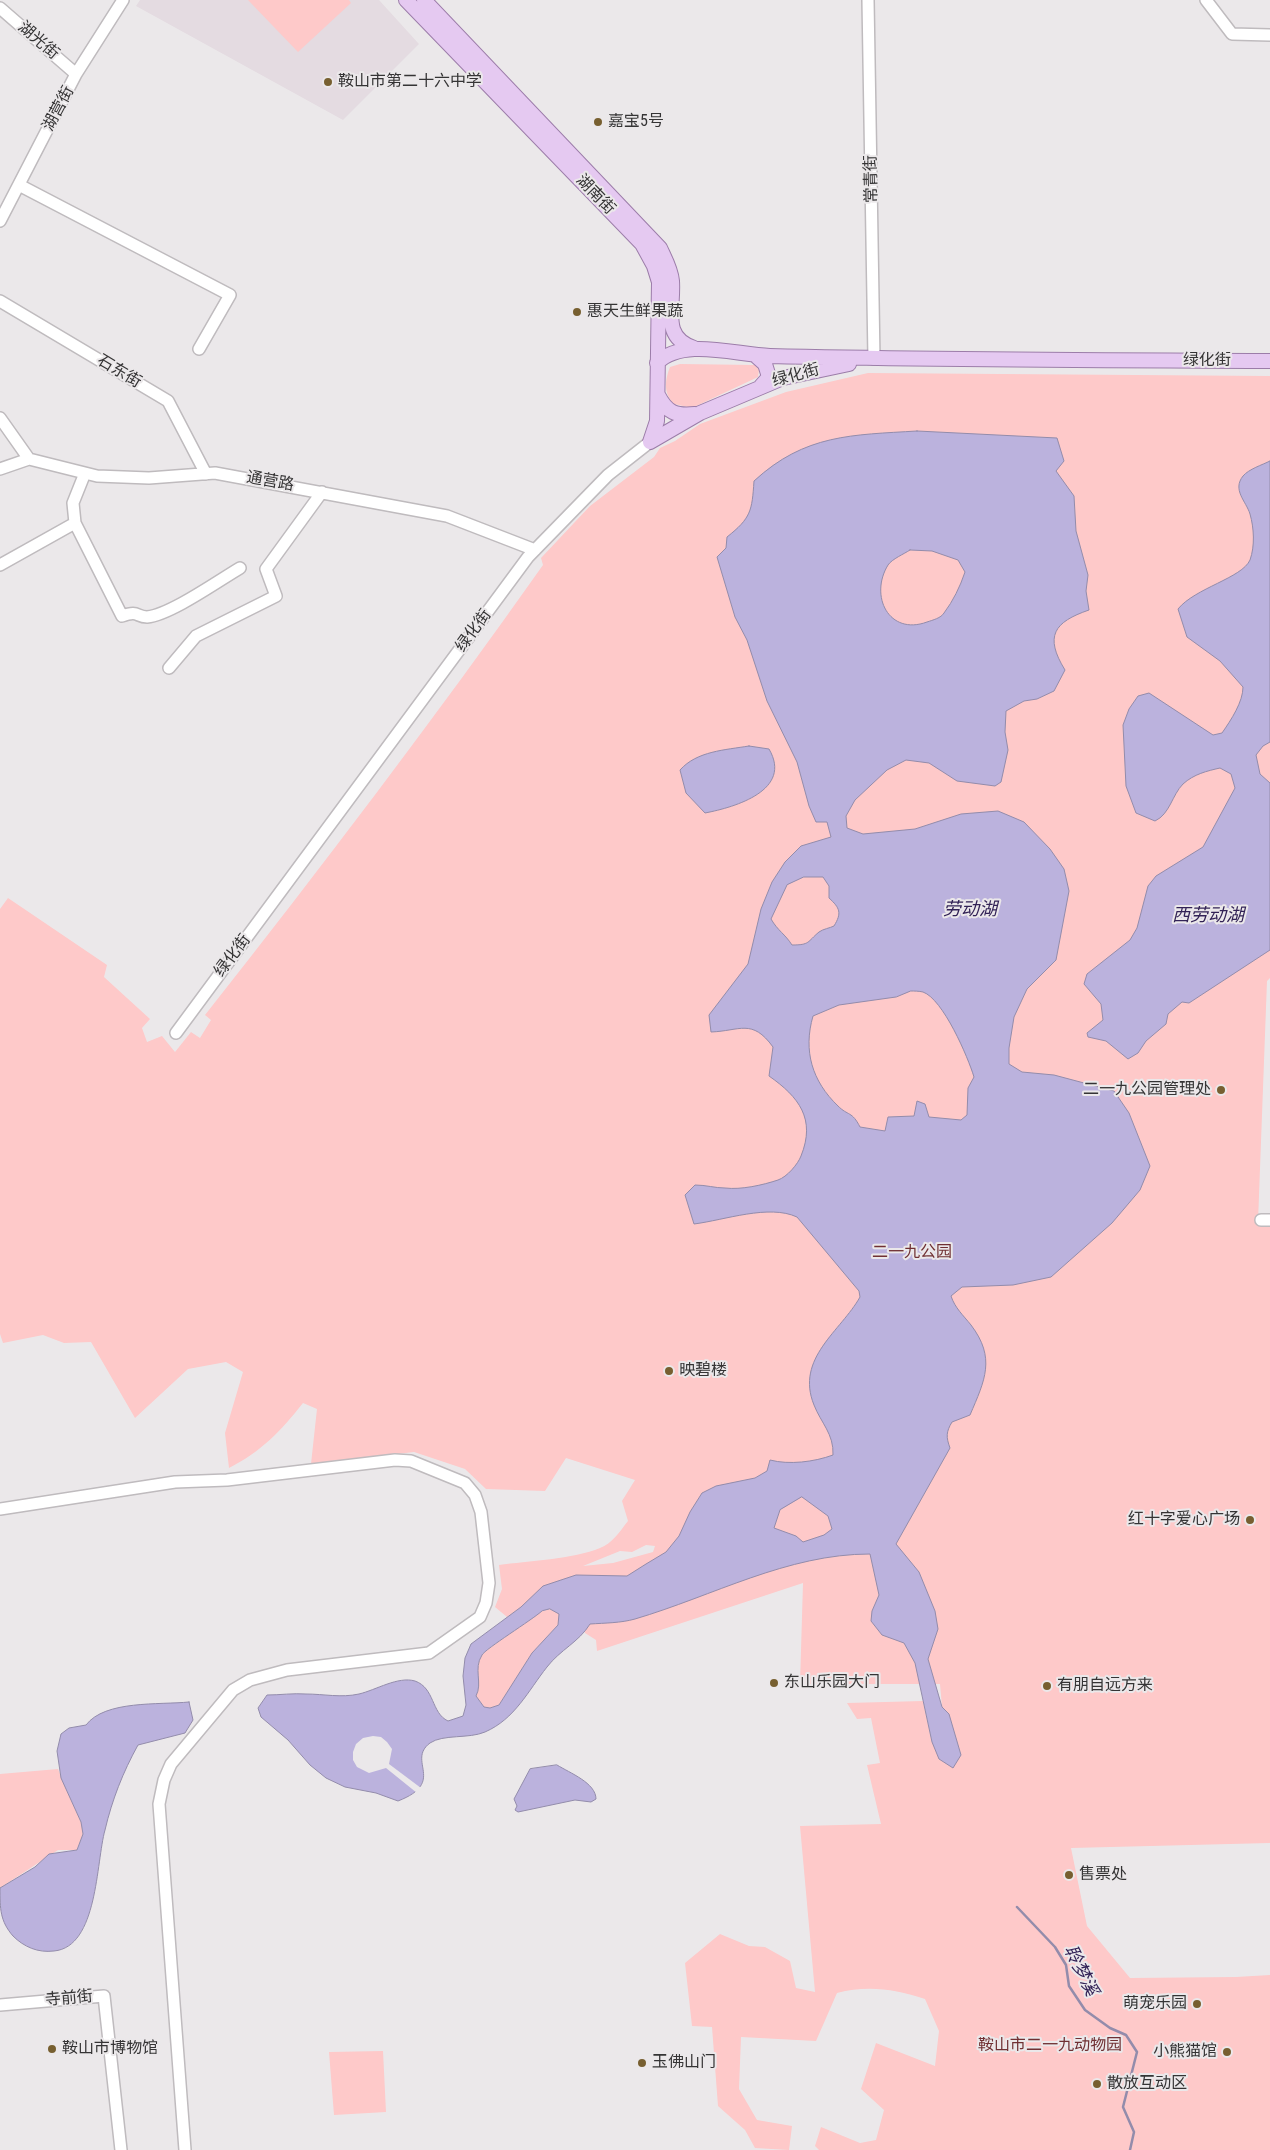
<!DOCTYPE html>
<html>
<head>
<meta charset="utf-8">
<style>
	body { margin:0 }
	canvas { display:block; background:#ebe8ea }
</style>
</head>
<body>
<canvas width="1270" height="2150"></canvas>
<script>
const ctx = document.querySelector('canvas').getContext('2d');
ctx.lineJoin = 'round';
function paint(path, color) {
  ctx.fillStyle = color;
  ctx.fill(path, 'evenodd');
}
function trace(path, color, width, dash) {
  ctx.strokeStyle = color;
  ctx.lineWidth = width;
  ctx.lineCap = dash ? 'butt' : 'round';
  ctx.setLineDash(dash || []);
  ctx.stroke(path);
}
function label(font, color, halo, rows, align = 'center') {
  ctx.font = font + ' "Roboto Condensed","Noto Sans SC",sans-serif';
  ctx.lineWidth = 4;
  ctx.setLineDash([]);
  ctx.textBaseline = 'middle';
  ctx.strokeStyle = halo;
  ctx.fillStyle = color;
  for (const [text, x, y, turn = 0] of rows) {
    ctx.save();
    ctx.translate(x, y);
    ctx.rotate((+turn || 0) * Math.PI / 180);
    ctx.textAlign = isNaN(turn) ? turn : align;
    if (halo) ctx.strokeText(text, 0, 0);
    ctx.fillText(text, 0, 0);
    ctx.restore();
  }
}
const built = new Path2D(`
	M140,0H379L419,44L343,120L136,6Z`);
const green = new Path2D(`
	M248,0H349L351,3L298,52Z
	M680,364L755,365L759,370L758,377L692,408L674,404C663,393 665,380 670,367Z
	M868,373L1270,376V978L1267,981L1258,1222H1270V1843L1071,1848L1087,1926L1130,1978L1236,1977L1270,1975V2150H819L815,2146L821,2127L860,2143L876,2140L884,2110L861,2089L876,2043L935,2066L939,2031L925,1999C895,1989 867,1985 837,1993L816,2041L741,2037L739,2089L757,2120L792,2126L789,2150L755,2148L745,2130L718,2106L712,2027L692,2026L685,1963L720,1934L749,1946L765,1947L790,1961L796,1988L815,1992L800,1826L881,1824L867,1765L880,1763L871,1718L857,1719L847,1703L923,1701L932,1742L949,1714L942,1707L940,1684H800L803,1583L597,1651L596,1640L585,1633L561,1580L507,1617L495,1607L502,1589L499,1565C527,1561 574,1559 600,1548C612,1544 620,1531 628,1521L622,1501L635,1480L566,1458L545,1491L486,1489L465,1469L414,1452L311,1464L317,1409L303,1403C280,1432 262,1451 229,1468L225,1433L243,1372L226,1362L188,1369L135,1418L91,1342L64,1343L43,1335L3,1343L0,1334V909L8,898L107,965L104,977L150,1019L142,1028L147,1042L162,1036L175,1052L191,1032L200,1038L211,1020L205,1015C321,868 435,718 543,565L541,558L590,506L654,457L660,448L675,441L700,424L786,392ZM646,1545L655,1546L653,1552L613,1563L583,1566L620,1551L632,1552Z
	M550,1609L560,1614L558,1625L532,1653L499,1705L490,1708L484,1707L476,1696C483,1683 473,1668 482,1655C486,1649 531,1620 542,1611Z
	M58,1769L81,1822L83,1834L77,1850H58L0,1888V1774Z
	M383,2051L386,2112L334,2115L329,2052Z`);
const water = new Path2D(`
	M917,431L1057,438L1064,461L1056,471L1074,496L1076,531L1088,575L1086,591L1089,610C1054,622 1044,636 1065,670L1054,691L1037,699L1024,701L1006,711L1005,732L1008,750L1001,782L995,786L957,781L929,763L906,760L887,770L855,800L846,816L847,828L863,834L915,829L961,814L998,811L1024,822L1050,849L1064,869L1069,891L1056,960L1027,989L1014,1017L1009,1048V1064L1022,1072L1054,1075L1114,1091L1129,1113L1150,1166L1140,1190L1112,1223L1051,1277L1013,1285L962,1287L951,1296C955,1308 963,1315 971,1325C996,1358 985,1380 970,1415L952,1422C946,1432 946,1437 950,1448L896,1544L919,1572L935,1611L938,1629L928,1659L942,1707L949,1714L961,1755L953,1768L939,1759L932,1742L915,1663L904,1643L882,1635L871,1621L872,1611L879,1595L870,1554C787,1554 713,1596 635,1619C621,1623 605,1623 590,1624C579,1642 560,1650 547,1667C528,1691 515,1719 485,1732C469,1739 443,1734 430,1743C406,1761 447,1782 398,1801L376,1793L345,1787L326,1778L310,1765L288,1740L261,1717L258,1708L267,1695C280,1695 293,1693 306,1694C324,1694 341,1698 359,1694C376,1690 398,1676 415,1681C435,1688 431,1713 448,1721L463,1716L466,1705L463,1676L465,1658L471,1644L521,1607L543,1586L576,1575L627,1576L646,1564L666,1552L679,1536L690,1512L702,1493L716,1486L755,1478L767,1471L770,1460C789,1465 814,1462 833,1455C834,1434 821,1423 814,1405C795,1358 841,1331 860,1297L859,1291L797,1217C769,1204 725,1220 694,1224L685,1195L695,1185C706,1185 715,1188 725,1188C741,1190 763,1185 778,1180C787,1177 798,1164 801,1156C816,1119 799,1097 769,1076L773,1047C752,1018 740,1031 711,1032L709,1015L748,964L761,909L772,882L785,862L801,846L831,837L827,822H816L809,806L797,762L767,701L747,640L735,617L717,557L726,548L727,537C751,518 752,511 754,481C805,434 852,435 917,431ZM910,550L932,551L958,560L965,572C960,587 953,601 944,613C941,618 933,620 927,622C889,636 869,596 888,565C892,559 904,554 910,550ZM804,877H823L829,886V898C840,908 842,913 834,926C830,928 823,929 819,932C807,942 810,945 792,945C785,934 778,931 771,919L787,885ZM911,991C914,991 919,991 923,992C943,999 968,1057 974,1077L968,1088L967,1115L961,1120L929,1117L925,1104L917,1101L914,1116L888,1117L885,1131L860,1127C852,1111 848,1116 838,1106C812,1081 803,1051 813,1016L839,1005L896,997ZM802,1497L828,1516L832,1529L824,1535L803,1542L796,1536L774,1528L780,1510ZM550,1609L559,1614L558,1625L532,1653L499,1705L490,1708L484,1707L476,1696C483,1683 473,1669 482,1655C485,1649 532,1620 542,1611Z
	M1270,461V742L1263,746L1256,755L1260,774L1270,783V950L1189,1003L1182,1002L1168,1014L1166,1024L1146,1041L1138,1053L1128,1059L1106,1041L1088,1037L1087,1033L1103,1020L1101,1004L1084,984L1087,974L1130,940L1137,928L1148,886L1156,876L1203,847L1235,788L1231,774L1220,768C1207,771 1194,774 1183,784C1172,795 1170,814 1155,821L1136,813L1126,786L1123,725L1129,709L1138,696L1149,693L1213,735L1222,733C1231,720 1243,702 1243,687L1220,661L1187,637L1178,609C1195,588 1242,578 1250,560C1255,546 1254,528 1250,514C1246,501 1232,490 1243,476C1249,469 1262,465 1270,461Z
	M749,746L769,749C793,790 736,807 705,813L686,793L680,770C697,751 725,750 749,746Z
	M189,1702L193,1720L185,1733L138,1745C123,1772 112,1800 105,1830C96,1862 98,1947 54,1951C38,1953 24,1947 13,1936C0,1921 0,1909 0,1888L35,1867L49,1854L77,1850L83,1834L81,1822L61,1778L57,1751L61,1734L69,1728L86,1725C105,1700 159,1705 189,1702Z
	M557,1765C570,1773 596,1783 596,1799L591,1802L575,1800L518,1812L515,1810L517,1806L514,1799L530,1769Z`);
const pier = new Path2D(`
	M373,1736L381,1737L387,1742L392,1749L389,1764L421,1788L417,1793L386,1768L369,1773L357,1767L353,1760V1752L356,1744L363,1738Z`);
const stream = new Path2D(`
	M1017,1907L1055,1947L1066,1965L1069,1986L1085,2010L1110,2028L1126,2035L1137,2052L1123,2107L1134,2132L1130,2150`);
const minor = new Path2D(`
	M868,0L874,359
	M1206,0L1232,34L1270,35
	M0,8L76,74
	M19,185L230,295L199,349
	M0,221L76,74L123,0
	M0,301L168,401L206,474
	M0,418L29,459
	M0,469L29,459L97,476L149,478L215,473L447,516L535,550
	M85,473L73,503L75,523L122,616C139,610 136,617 147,617C170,615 218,581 240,568
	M0,565L75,523
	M169,668L196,636L276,596L266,569L322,492
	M176,1033L528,557L608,475L650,442
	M1261,1220H1270
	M0,1509L175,1482L227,1480L395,1460L411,1461L465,1483L475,1495L481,1512L489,1583L486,1603L480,1617L429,1653L287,1670L250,1680L233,1690L171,1764L164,1780L159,1804L185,2150
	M0,2005L104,1996L121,2150`);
const major = new Path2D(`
	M406,0L642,244L654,266L659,282L657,421L650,442
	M424,0L660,248C665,259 671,269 672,281C674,309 661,337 694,348
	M756,356L765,364L769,377L761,386
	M657,363C683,337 736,355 770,356C937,360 1103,360 1270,361
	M658,395C667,413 676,416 695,414
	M650,442L700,413L783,378L849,364`);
const markers = [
	[328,82,5,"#775f30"],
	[598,122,5,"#775f30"],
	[577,312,5,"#775f30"],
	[1221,1090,5,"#775f30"],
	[669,1371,5,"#775f30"],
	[1250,1520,5,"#775f30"],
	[774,1683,5,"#775f30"],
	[1047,1686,5,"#775f30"],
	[1069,1875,5,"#775f30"],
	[1197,2004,5,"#775f30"],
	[52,2049,5,"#775f30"],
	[1227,2052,5,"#775f30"],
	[642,2063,5,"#775f30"],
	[1097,2084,5,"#775f30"]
];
const streetNames = [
	["湖光街",38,41,41],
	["湖营街",59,109,-62],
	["常青街",872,179,-91],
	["湖南街",595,195,46],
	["绿化街",1207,361],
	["石东街",119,372,31],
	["绿化街",796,376,-15],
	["通营路",270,482,10],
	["绿化街",474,631,-54],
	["绿化街",233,956,-53],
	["寺前街",69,1999,-5]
];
const poiNames = [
	["鞍山市第二十六中学",338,82],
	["嘉宝5号",608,122],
	["惠天生鲜果蔬",587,312],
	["二一九公园管理处",1211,1090,"right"],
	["映碧楼",679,1371],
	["红十字爱心广场",1240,1520,"right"],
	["东山乐园大门",784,1683],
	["有朋自远方来",1057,1686],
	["售票处",1079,1875],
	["萌宠乐园",1187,2004,"right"],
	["鞍山市博物馆",62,2049],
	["小熊猫馆",1217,2052,"right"],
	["玉佛山门",652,2063],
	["散放互动区",1107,2084]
];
const parkNames = [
	["二一九公园",912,1253],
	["鞍山市二一九动物园",1050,2046]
];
const waterNames = [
	["劳动湖",970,910],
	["西劳动湖",1208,916],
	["聆梦溪",1080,1971,64]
];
paint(built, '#e4dbe1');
paint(green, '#fec9c9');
paint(water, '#bbb2dd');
trace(water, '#938cab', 1);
paint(pier, '#ebe8ea');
trace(stream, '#938cab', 2.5);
trace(minor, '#bfbbbe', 14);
trace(major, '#9c7da9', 16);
trace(minor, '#fff', 11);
trace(major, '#e5c9f1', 14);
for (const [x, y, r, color] of markers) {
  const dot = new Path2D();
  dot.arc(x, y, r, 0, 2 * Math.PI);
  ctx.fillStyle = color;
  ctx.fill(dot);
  trace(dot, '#ebe8ea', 2);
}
label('16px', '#353435', '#ebe8ea', streetNames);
label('16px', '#353435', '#ebe8ea', poiNames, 'left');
label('16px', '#703033', '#ebe8ea', parkNames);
label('italic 18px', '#322256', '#ebe8ea', waterNames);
</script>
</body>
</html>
